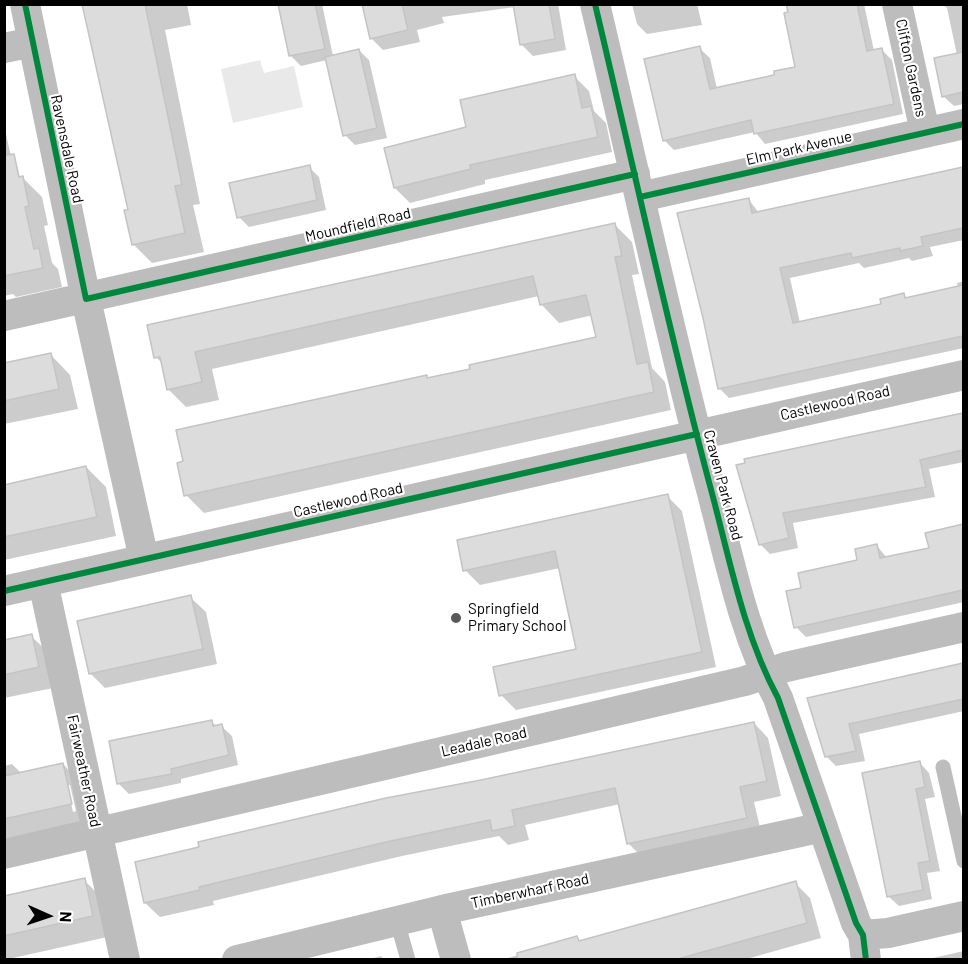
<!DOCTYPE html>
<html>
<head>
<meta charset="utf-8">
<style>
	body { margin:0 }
	#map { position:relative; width:968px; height:964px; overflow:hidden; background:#fff; font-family:Barlow,sans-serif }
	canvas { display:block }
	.frame { position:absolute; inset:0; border:6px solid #000; pointer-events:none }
	.north { position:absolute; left:18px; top:886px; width:60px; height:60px; -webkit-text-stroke:4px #fff; paint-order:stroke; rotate:93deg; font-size:16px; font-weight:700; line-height:24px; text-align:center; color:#000 }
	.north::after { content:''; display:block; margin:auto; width:21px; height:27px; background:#000; clip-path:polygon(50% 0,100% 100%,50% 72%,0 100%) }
</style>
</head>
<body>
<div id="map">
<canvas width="968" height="964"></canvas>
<div class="frame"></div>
<div class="north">N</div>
</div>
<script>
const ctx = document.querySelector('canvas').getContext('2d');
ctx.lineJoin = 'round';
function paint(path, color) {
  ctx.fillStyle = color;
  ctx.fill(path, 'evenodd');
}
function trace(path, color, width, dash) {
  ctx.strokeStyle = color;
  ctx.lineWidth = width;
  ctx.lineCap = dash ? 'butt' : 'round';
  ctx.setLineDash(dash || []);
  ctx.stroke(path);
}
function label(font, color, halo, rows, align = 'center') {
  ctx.font = font + ' Barlow,sans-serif';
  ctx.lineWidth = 4.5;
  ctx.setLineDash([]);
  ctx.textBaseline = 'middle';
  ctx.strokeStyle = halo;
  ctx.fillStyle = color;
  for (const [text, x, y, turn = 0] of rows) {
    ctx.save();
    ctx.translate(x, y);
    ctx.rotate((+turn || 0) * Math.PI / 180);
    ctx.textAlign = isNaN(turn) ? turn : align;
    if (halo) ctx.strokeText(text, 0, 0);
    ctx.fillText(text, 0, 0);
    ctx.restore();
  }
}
const green = new Path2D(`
	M260,60L264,73L294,66L303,107L233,123L221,69Z`);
const shadow = new Path2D(`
	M84,4H187L191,25L165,30L200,204L193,205L204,252L152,263L133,244L130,211Z
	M280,4H322L333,56L359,50L369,60L387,138L355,145L345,135L327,60L301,66L291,56Z
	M363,4H558L566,50L533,56L521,44L515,7L442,17L444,23L417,30L420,42L383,50L371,38Z
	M632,4H697L702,25L647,34L637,24Z
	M788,4H864L874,51L882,50L892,60L903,114L765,144L755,132L674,150L664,140L699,48L710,58L717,89L776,77L797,68Z
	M943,4H964V104L954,106L943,96L957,55L947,8Z
	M574,76L589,91L594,111L606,123L612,152L485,180V184L410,203L395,188L468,128Z
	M4,125L16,179L23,178L42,197L48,225L44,226L52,263L58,269L62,287L16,297L13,294L4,296Z
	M309,167L319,177L326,210L249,227L239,217Z
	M964,168V240L930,247L933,256L912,261L909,258L864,268L859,263L790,278L800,323L883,305L904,295L908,299L958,288L957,283L964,281V348L729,398L719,388L749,200L759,213Z
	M614,224L632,242L639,274L632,275L652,368L665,382L671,410L204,513L186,495L184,463L426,376L429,379L598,338L593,315L559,323L541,304L539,296L212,369L219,400L186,407L168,389L163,364L156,357Z
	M51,355L70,375L78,409L4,424V365Z
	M964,414V462L929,469L935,497L793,523L798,548L770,554L760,544L746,460Z
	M86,467L106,487L116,536L4,560V485Z
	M667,496L682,511L716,667L516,710L501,695L578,650L560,568L480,585L465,570Z
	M964,530V602L806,637L796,627L803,589L858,561L877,546L887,558L930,549L952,533Z
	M190,597L206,612L217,664L105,688L90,673Z
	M31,636L51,655L58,687L4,698V641Z
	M964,664V711L859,734L865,761L836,766L826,756L809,699Z
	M211,721L217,727L221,726L232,736L238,765L181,779V783L129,794L119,784L111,742Z
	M754,723L768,738L781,796L754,802L761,832L643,858L628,843L620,804L525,825L529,840L508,845L499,836L402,856L213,901L214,905L160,917L145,903L481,781Z
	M919,762L929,773L935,797L925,799L940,871L927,873L932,899L899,906L888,896Z
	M12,764L21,773L63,764L82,784L91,824L4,843V766ZM67,785H70L76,811L73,812Z
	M84,880L104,900L112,936L4,960V898Z
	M795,883L810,898L821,938L743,960H501L577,938L581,942Z
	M964,951V960H924Z
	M381,956L384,960H367Z`);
const building = new Path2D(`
	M82,4H145L182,185L175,186L185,233L132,245L124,210H128Z
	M278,4H315L325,49L289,56Z
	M362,4H402L408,30L370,39Z
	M513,4H549L555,39L520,45Z
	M786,4H857L867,51L882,48L894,104L754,134L751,120L663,141L644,59L700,46L710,89L774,75V71L795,67L784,13L788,12Z
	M359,49L377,128L343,136L325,57Z
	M963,52V92L942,97L934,58Z
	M575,74L582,108L591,106L598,137L470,165L471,169L394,188L384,148L466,127L460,100Z
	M14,154L19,177L23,176L29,206L25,207L34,249L39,248L43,268L4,276V155Z
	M310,165L317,200L237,218L229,183Z
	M963,167V228L921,237L923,246L900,251V248L852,258L851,253L780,268L793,323L881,304L880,299L904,293L905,298L963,285V336L718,389L703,318L677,213L749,198L752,213Z
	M615,223L622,256L615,257L637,364L648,362L654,392L184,496L177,463L183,461L176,430L427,375V378L470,369L469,365L596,337L586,295L540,305L533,276L195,352L202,382L167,390L160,357L154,358L147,325Z
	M51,353L59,389L4,401V363Z
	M963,413V450L920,460L926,487L783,513L789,538L759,545L736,465L745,463L744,459Z
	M86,466L97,517L4,537V485Z
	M668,494L702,652L499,696L493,667L576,649L555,551L463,571L457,540Z
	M963,524V590L794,628L786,591L801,588L798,573L857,560L855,549L877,544L880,558L929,548L925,533Z
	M191,595L203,649L89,674L77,621Z
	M32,634L39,667L4,675V640Z
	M963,663V699L849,724L856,751L825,757L807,698Z
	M212,720L213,726L222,724L229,755L171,769L172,774L117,784L109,741Z
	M754,722L767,781L740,787L747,818L627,844L615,788L512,810L515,826L492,831L490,820L386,842L199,887L200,890L144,903L135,862L199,847L198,842L386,798L481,780Z
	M920,761L925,787L916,789L930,861L918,863L923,890L887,897L862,773Z
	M63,763L72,804L4,819V776Z
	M85,878L93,916L4,936V896Z
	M796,881L807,923L674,960H517V953L577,936L579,941Z`);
const service = new Path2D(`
	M943,767L964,861
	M397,921L408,960`);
const minor = new Path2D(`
	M25,4L86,299L144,559
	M595,4C633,164 667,324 709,482C729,555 742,631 778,698L856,923L863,935L866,960
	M897,4L925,132
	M4,48L33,42
	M640,197L964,124
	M4,316L635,174
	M43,582L125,960
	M4,591L964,375
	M4,854L745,681L786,667L964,627
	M442,910L456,960
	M863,935L888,933L964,916
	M237,960L442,910L823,827`);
const cycleway = new Path2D(`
	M25,4L86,299L635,174
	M595,4C633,164 667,324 709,482C729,555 742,631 778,698L856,923L863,935L866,960
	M640,197L964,124
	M4,591L697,434`);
const markers = [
	[456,618,6,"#595959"]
];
const streetNames = [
	["Clifton Gardens",911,68,78],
	["Elm Park Avenue",799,148,-13],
	["Ravensdale Road",67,149,78],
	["Moundfield Road",358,225,-13],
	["Castlewood Road",835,403,-13],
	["Craven Park Road",723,485,75],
	["Castlewood Road",348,500,-13],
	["Leadale Road",484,742,-13],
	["Fairweather Road",84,771,78],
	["Timberwharf Road",530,891,-12]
];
const poiNames = [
	["Springfield",468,609],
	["Primary School",468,626]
];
paint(green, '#e9e9e9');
paint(shadow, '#0003');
paint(building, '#dcdcdc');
trace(building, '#c4c4c4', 1.5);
trace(service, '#bdbdbd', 15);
trace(minor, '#bdbdbd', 30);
trace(cycleway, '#00873e', 6);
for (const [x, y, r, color] of markers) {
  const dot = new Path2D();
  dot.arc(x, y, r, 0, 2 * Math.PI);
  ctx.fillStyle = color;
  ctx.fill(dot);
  trace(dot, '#fff', 2);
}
label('15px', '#000', '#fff', streetNames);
label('15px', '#000', '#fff', poiNames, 'left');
</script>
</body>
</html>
